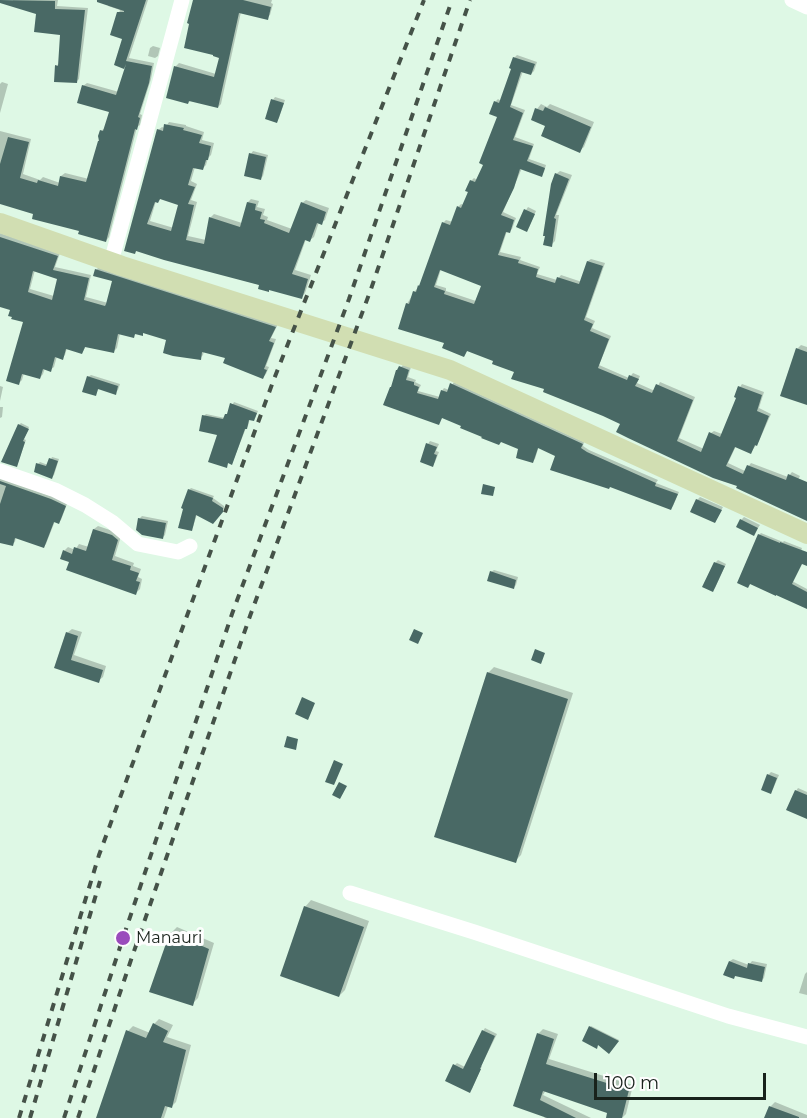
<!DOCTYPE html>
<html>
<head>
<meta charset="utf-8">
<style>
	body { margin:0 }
	#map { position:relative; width:807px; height:1118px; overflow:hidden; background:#def8e5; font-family:Montserrat,sans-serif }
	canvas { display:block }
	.scale { position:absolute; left:594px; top:1073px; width:172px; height:27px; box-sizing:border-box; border:3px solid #18221b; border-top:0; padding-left:8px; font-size:18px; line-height:21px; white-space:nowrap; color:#18221b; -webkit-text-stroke:4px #fefefe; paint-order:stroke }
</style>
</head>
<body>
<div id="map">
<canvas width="807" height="1118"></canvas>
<div class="scale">100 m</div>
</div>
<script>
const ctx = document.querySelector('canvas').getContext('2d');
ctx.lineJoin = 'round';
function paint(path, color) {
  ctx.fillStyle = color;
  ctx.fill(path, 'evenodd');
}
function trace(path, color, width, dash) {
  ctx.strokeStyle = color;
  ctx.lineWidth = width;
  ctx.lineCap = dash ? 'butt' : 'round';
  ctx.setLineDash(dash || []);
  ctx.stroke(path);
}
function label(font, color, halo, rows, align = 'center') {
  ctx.font = font + ' Montserrat,sans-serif';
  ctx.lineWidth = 6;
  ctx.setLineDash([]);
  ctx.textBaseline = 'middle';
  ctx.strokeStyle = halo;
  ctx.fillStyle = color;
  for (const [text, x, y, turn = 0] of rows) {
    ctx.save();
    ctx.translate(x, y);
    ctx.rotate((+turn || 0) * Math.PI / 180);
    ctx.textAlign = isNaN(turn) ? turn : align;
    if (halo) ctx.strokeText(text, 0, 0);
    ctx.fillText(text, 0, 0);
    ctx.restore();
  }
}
const shadow = new Path2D(`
	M13,0H58L57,6L88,8L79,79L76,82L56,66L60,63L61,34L38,13L12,5Z
	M96,0H148L129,58L154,63L151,79L140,114L142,115L140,125L137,127L109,237L106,241L81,230L35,213L0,202V131L31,139L23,174L40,180L43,177L60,183L61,176L65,173L89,179L101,131L105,128L111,111L83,86L87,83L119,92L127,63L124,67V38L112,34L120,10L108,6V4Z
	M194,0H272L271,3L273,4L270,15L267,18L241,12L221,104L218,107L191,100L188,103L168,97L176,66L179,63L216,74L221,57Z
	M153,46L160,48L158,56L155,58L148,56L150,48Z
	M517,55L537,62L534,71L531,74L523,71L511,105L525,110L515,137L534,144L529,159L546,165L544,172L541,175L522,168L503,212L516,218L512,229L510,231H507L500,252L521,257L520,260L540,267L537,274L557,280L561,275L582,282L588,261L591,259L605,263L586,317L595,321L592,328L611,336L599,365L629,378L633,373L640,376L637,383L655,391L660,382L695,397L679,438L704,449L711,433L714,431L722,434L738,397L740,387L742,384L764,392L759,408L771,414L759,441L751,452L736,446L728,463L745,471L751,463L788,477L792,472L800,476L797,482L807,488V519L739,486L622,423L546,388L495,360L468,350L464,355L446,342L407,304L414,292L417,289L418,290L443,223L446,220L453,222L458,207L461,204L464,205L471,181L474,178L477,180L485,164L499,116L495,102L498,99L501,101L513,68L514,58ZM441,269L483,285L476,301L446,291V288L436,285Z
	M2,82L8,84L0,113V84Z
	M275,97L285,100L279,118L277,121L273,100Z
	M541,104L547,107L550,104L594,122L584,147L579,151L547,125L537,109Z
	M169,122L186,125V126L204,132L202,140L214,143L211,155L208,158L206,165L202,169L195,167L191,181L197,184L191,200L197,202L188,236L206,240L210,218L214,214L242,223L248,202L251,199L259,201L257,207L265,209L263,215L268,217L267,220L292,229L302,203L306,200L329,208L325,220L321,223L319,222L314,237L310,240L306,239L295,270L311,275L305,293L302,297L137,250L135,252L158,130L162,127L165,128ZM161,198L179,204L174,228L150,221L156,201H158Z
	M253,151L268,155L263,176L261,178L251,154Z
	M560,171L572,175L556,215H559L555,241L551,245L556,174Z
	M528,207L536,211L529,227L526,210Z
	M0,233L60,253L55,267L91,275L86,297L108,303L114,280L96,270L99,267L278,324L271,338L276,339L266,366L269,367L266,374L263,377L227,357L204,351L203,355L200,358L168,339L144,332L142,334L137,333L133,336L120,333L117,348L114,351L86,346L82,353L67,348L65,355L62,358L57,356L54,367L50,370L45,368L43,374L40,378L24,373L22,380L19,383L25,321L11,309L0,305ZM35,270L58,278L54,296L30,289Z
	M801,345L807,347V403L797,349Z
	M403,365L411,367L408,377L416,380L415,382L421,385L418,391L440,397L442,391L444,388L449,390L454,382L584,442L583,446L589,450L658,480L656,483L679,492L673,506L671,508L539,446L535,459L533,461L520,448L443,416L439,423L391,388L397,371Z
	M91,375L120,384L118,390L115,393L99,388L96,394L88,377Z
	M0,386L3,387L0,401Z
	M234,402L258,411L255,418H250L248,426L246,428L233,461L229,462L226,466L219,433L204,416L206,414L225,418Z
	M0,407H3L2,417L0,418Z
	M21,423L29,427L24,439L26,440L17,465L19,425Z
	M430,441L439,444L436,451L439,452L435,462L433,465L428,444Z
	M52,457L59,459L54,475L52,477L38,464L40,462L48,465Z
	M0,478L54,497L67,504L61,520L58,522L55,521L46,544L43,547L16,537L15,542L12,544L0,541Z
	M191,488L214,496L213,498L224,506V509L212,522L197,514L193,527L191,529L185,508L189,490Z
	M700,497L723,507L715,522L697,500Z
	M142,516L168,521L165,535L163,537L140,518Z
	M744,517L760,525L754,534L741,520Z
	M98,526L116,532L121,536L115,556L134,563L133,566L141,569L138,577L142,579L140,589L136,593L71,561L64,551L68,547L75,550L79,544L89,547L94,529Z
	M761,533L783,542L784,541L802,548L792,581L807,589V594L751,582L748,587L759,535Z
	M718,560L726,564L715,588L712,590L704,586L716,562Z
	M494,570L518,577L516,585L513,588L491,572Z
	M72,629L82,632L74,655L106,666L103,677L98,681L56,667L67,633Z
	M494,667L573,693L521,855L515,861L488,673Z
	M771,772L779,775L773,789L770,792L768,775Z
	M798,788L807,792V817L796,791Z
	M311,900L369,921L345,990L339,996L305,907Z
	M177,927L214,943L198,998L192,1004L171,933Z
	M733,959L749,965L752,961L767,964L764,978L761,981L736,975L733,978L730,961Z
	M807,972V995L799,993L805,974Z
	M159,1019L173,1025L167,1037L191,1045L176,1102L171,1107L168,1106L164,1118H97L128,1031L133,1026L150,1033L154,1024Z
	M591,1026L619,1040L609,1052L590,1027Z
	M485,1028L497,1034L481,1066H482L472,1089L470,1091L455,1065L457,1063L465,1067L483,1031Z
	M543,1029L558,1034L549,1059L633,1085L626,1114L622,1118H614L609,1112L546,1090L543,1095L591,1118H545L544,1117V1116L515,1105L538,1034Z
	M775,1102L807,1115V1118H766L770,1107Z`);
const building = new Path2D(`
	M0,0L55,1V9L85,10L77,83L54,82L55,65L58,66L60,35L34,32L36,14L0,3Z
	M97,0H146L126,61L152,66L149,83L138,117L140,118L137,130L135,129L106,242L78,234L79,231L32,219L33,214L0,204V164L8,137L29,142L20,178L37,183L38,180L58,186L60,176L86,182L98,141H99L98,136L100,130L103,131L109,112L77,103L82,85L116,95L126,64L124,69L114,65L122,39L110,35L117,12H124V11L97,2Z
	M193,0H243L271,7L268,20L239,13L218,108L189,101L188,104L166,98L174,66L214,77L219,58L213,56V55L184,48L189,24L187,23Z
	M513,57L535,64L531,75L521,72L510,107L523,113L513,140L533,146L527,161L545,168L542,177L520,169L514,188L501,215L514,220L510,233L506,232L498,255L519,260L518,263L538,269L536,277L555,283L557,277L579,284L587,261L603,266L584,320L593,324L590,331L609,339L598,368L627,380L629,375L639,379L635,386L652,393L656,384L693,400L677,441L701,452L709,432L720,437L736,398L734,397L738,386L762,395L757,411L769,416L757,446L755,445L751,454L735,447L726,466L743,474L747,465L786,480L788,474L807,482V521L736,488L737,486L713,478L628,438L616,432L620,424L603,416L543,392L544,389L511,379L514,372L492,364L493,361L467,351L464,357L442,348L444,343L398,329L406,303L409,304L413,291L416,292L418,285L419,286L442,222L450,225L457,206L461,208L468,192L465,191L470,180L475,182L483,165L479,163L497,117L489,114L494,101L499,103L511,69L509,68ZM440,270L481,286L474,304L444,294L445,291L434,287Z
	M271,99L284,103L277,123L265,119Z
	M545,107L591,127L580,153L541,136L545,126L531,120L535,108L543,111Z
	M164,124L184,128L183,130L202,135L199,143L211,146L208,160H206L203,170L193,168L188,185L195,187L188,204L194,205L186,240L204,244L209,217L240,227L247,202L256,204L255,210L262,212L260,219L265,220L264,223L289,233L301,202L326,212L322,225L317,223L310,242L305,240L292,274L308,279L302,299L269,290V292L258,289L259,285L164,260L136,251L135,254L124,251L157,129L163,131ZM160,199L178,205L171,231L147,224L155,202L158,203Z
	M249,153L266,157L261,180L244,176Z
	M555,173L569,179L554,218L556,219L552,247L543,245L545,236H543L551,184Z
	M524,209L535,214L527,232L516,227Z
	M0,237L58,256L53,270L89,278L84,300L105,306L106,304L112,281L93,276L95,269L276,327L269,341L274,343L264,369L267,370L263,379L223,363L225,358L202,352L201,360L173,356L163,353L166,340L143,333V336L135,334L134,338L118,334L114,353L85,347L82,354L66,349L63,360L55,357L51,372L43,369L40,379L22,374L19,385L6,381L23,322L11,319L12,317L8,316L10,310L0,307ZM33,271L57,279L52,300L28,292Z
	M796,348L807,352V405L780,396Z
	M399,366L409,370L406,380L414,382V385L419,387L417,393L438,399L441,390L447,392L450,383L583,444L581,448L587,452L656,483L655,486L678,494L671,510L610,487L609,489L550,470L555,456L538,448L533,463L516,458L518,449L501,442L499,445L481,438L482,437L460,428L461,426L442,418L439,425L383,405L390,387H391L396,370H397Z
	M87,376L118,386L116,395L98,389L96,396L82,392Z
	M230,403L257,413L254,421L249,420L247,429H245L232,465L228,463L227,468L208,462L217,435L199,431L202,415L223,419L225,414H227Z
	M18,424L29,429L23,441L25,442L17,467L1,462Z
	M426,443L437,447L434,454L437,455L433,467L420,462Z
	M49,458L58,461L52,479L34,472L36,463L46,466Z
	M0,481L51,499L66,506L59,524L54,522L44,548L15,538L13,546L0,543V504L6,486L0,484Z
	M483,484L495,487L493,496L481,494Z
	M188,489L213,498L212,501L223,508V512L213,524L196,515L192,531L178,528L183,509L181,508Z
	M696,499L722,510L715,523L690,512Z
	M138,518L166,523L163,539L142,535L136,530Z
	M740,519L758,528L754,536L736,527Z
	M93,529L112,535L118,540L112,560L131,566L130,570L139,573L136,581L140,582L136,595L66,570L69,562L60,559L63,550L72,554L74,547L86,551Z
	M758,534L780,543V542L807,552V566L802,564L792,584L807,592V609L776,595V596L750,584L748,588L737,583Z
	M714,562L725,566L713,592L702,587Z
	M490,571L516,580L514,589L487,581Z
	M414,629L423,633L418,644L409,640Z
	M66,632L78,636L71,660L103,670L99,683L54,668Z
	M535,649L545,653L541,664L531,660Z
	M487,672L568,699L516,863L434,837Z
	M302,697L315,703L308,720L295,714Z
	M287,736L298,739L296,750L284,747Z
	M334,760L343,764L334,785L325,782Z
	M767,774L777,778L771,794L761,790Z
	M339,782L347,786L340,799L332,795Z
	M795,790L807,795V819L786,810Z
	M304,906L364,927L339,997L280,976Z
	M170,932L209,949L193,1006L149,992Z
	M729,961L747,968L748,963L765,967L762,982L735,976L734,979L723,975Z
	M153,1023L168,1031L163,1042L186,1050L172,1108L165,1106L161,1118H96L126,1030L146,1038Z
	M589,1026L619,1041L609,1054L598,1045L597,1049L582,1041Z
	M482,1030L495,1036L480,1069H481L470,1093L445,1081L453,1064L463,1069Z
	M537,1033L554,1039L546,1064L629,1090L622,1118H606L607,1113L543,1091L540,1100L576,1118H547L513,1106Z
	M769,1106L799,1117V1118H764Z`);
const minor = new Path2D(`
	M792,0L807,7
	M114,251L182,0
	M0,471L55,490L85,505L112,522L138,544L178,552L190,546
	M350,893L474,932L728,1016L807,1037`);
const major = new Path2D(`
	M0,223L122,266L450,370L807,534`);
const rail = new Path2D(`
	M19,1118L99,855L274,379L424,0
	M30,1118L100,881
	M64,1118L123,938L232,614L349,299L452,0
	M78,1118L132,957L250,616L371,289L470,0`);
const markers = [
	[123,938,8,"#9a4cbc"]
];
const poiNames = [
	["Manauri",136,938]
];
paint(shadow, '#0003');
paint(building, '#496965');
trace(minor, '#fff', 15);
trace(major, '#d1deb2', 20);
trace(rail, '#455248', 4, [8, 8]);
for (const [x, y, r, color] of markers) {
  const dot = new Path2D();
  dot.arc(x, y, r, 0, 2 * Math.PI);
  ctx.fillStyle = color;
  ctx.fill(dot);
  trace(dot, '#fefefe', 2);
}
label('16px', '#18221b', '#fefefe', poiNames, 'left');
</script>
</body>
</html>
